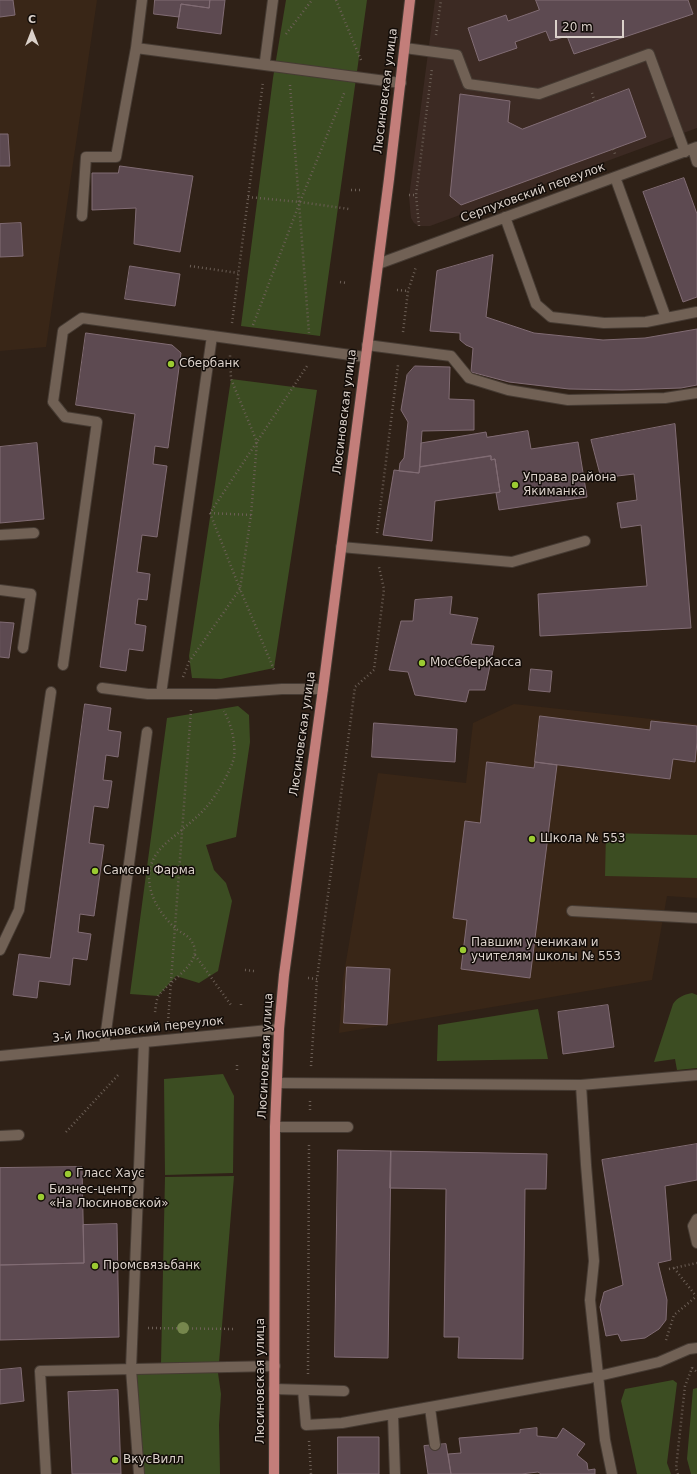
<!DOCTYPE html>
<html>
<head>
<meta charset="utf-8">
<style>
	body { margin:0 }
	#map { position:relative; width:697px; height:1474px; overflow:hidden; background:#2f2117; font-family:"DejaVu Sans",sans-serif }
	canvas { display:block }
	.north { position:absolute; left:12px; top:12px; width:40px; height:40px; -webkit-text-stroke:3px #120c08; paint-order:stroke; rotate:0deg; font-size:11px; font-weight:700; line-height:16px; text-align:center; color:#dbd1ca }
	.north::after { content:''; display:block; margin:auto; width:14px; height:18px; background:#dbd1ca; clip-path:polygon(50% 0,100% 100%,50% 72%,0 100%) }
	.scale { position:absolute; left:555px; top:20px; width:69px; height:18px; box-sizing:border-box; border:2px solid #dbd1ca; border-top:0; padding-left:5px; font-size:12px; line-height:14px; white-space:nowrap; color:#dbd1ca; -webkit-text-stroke:3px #120c08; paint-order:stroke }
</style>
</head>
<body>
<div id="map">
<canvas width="697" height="1474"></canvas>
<div class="north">С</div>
<div class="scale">20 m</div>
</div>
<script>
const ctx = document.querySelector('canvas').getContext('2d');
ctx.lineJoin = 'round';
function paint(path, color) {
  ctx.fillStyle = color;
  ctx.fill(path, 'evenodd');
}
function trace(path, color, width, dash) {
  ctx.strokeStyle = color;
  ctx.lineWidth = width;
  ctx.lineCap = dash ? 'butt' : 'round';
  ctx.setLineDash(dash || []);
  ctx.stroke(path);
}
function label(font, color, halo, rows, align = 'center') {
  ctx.font = font + ' "DejaVu Sans",sans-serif';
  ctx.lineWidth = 3;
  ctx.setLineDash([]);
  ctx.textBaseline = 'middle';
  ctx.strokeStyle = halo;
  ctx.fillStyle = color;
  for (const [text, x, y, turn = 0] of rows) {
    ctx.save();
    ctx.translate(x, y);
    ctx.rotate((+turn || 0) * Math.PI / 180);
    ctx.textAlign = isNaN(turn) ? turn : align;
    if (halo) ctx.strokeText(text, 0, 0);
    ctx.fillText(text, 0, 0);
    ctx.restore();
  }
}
const commercial = new Path2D(`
	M435,0H697V128L430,226H419L414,223L411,218L409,197Z`);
const built = new Path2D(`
	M0,0H97L46,347L0,351Z
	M514,704L697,724V898L667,896L652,980L339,1033L343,979L378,773L466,783L473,723Z`);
const green = new Path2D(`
	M286,0H367L320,336L241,326L273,78Z
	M231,379L317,390L274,668L221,679L192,678L189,656Z
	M238,706L249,715L250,742L236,837L206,845L214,870L226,883L232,901L218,971L199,983L176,976L158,996L130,994L167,718Z
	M606,833L697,835V878L605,876Z
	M692,993L697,995V1068L677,1070L675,1059L654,1062L673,1004C678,997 683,995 692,993Z
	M538,1009L548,1059L437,1061L438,1025Z
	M223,1074L234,1096L233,1173L165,1175L164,1079Z
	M234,1176L219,1363H161L165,1177Z
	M135,1373H218L221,1394L219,1425L220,1474H142Z
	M673,1380L677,1383L667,1463L671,1474H637L621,1401L625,1389Z
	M697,1388V1474H691L687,1459L693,1389Z`);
const building = new Path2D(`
	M0,0H13L15,15L0,17Z
	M155,0H210L209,8L181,4L179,17L154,14Z
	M210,0H225L221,34L177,28L181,4L209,8Z
	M536,0H688L693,14L574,54L567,36L550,41L546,31L515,42L517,48L479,61L468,28L506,15L508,21L539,10Z
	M629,89L646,137L461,205L450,196L460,94L510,101L508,122L522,129Z
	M0,134H8L10,166H0Z
	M120,166L193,176L180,252L134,244L136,208L92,210V173H118Z
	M684,178L697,214V297L683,302L643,192Z
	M21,223L23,256L0,257V224Z
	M493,255L486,317L534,333L603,340L645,338L697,329V385L681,388L622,390L569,389L509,382L471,372L473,348L466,345L460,340V333L430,331L437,271Z
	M130,266L180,274L175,306L125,299Z
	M86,333L172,345L181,353L168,448L155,446L153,464L167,466L157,537L142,535L137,572L150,574L147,600L138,599L135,624L146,626L143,651L129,649L126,671L100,667L135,414L76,405Z
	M415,366L450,367L449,399L474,400V430L422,431L419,473L399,471L400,463L404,458L408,422L401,410L407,375Z
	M675,424L691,628L540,636L538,594L647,586L641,525L621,528L617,503L637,500L634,474L601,478L591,440Z
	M528,431L531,449L578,442L587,497L499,510L496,493L500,492L495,459L491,460V456L420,467L421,443L486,432L487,437Z
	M37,443L44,519L0,523V447Z
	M491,456V460L495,459L500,492L435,501L432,541L383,535L394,470L419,473L420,467Z
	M452,597L450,614L478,618L471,644L494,646L485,690H469L466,702L415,695L408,672L389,670L401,621H413L415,600Z
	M0,622L14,623L9,658L0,657Z
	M531,669L552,671L550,692L529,690Z
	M85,704L111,708L108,730L121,732L118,757L106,755L103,780L112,781L108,808L94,806L89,843L104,845L94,916L80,914L78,932L91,934L87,960L73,958L70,985L39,981L37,998L13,995L19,954L50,958Z
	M540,716L650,730L651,721L697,726V742L695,762L673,759L670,779L535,762Z
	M374,723L457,729L455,762L372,757Z
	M487,762L534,768L535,762L557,765L530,978L461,969L467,920L453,918L465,821L480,823Z
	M347,967L390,969L387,1025L344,1023Z
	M608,1005L614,1047L563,1054L558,1012Z
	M697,1144V1180L665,1186L671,1260L658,1263L667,1300L666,1320L659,1329L645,1338L621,1341L618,1334L606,1336L600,1307L604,1292L623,1285L602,1160Z
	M338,1150L391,1151L388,1358L335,1357Z
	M391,1151L547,1154L546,1189H525L523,1359L458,1358L459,1337H444L446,1189L390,1188Z
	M82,1167L84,1263L0,1265V1168Z
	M117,1224L119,1337L0,1340V1265L84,1263L83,1225Z
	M21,1368L24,1401L0,1404V1370Z
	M118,1390L121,1474H72L68,1392Z
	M537,1428V1436L557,1438L563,1428L585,1444L577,1455L587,1463L588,1470L595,1469V1474H541L538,1472L521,1474H451L448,1454L461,1453L459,1438L520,1433V1430Z
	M338,1437H379V1474H338Z
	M446,1444L451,1474H428L424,1446Z`);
const path = new Path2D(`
	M336,0L361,60
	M286,34L312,0
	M436,35L441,0
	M290,85L309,333
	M592,93L595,102
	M613,149L615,154
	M351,190H360
	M409,195H416
	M248,197L300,202L349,209
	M419,226L416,195L432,68
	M190,266L238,273
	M340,282L347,283
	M397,290L408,291
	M232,323L263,82
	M253,325L300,202L345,91
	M403,332L408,291L416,267
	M210,513L240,589L275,672
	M251,515L210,513L307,366
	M377,533L398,365
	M183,677L189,662L240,589L251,515L257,442L231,379L230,355
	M195,955L231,1005
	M245,970L254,971
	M308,978L317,979L355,687L374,670L384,589L379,567
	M241,1005V1001
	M155,1012C156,1007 156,999 159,995C169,982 201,963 194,946C190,935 182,934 175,928C156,910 141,883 154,858C161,845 174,837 184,828C192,821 201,814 208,805C216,796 232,769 234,757C236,742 231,724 224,711
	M168,1022L191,710
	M311,1066L317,979
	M237,1070V1062
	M310,1110V1099
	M66,1132L119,1074
	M674,1268L696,1296
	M669,1269L697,1263
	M148,1328L236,1329
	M666,1340L674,1315L697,1296
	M692,1368L697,1372
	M308,1374L309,1143
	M309,1441L311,1474
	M678,1474L676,1468L685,1386L692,1368V1365`);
const minor = new Path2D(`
	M136,48L142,0
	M405,48L457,55L468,84L539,94L649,54L685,152
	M265,61L273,0
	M693,149L697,162
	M615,177L666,318
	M82,216L86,157H116L136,48L401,83
	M505,217L536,304L551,317L604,323L646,322L697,312
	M378,264L697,147
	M367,345L451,356L469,378L508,390L568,400L665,398L697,393
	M0,535L34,533
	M341,547L512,562L585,541
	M0,590L31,594L23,648
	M63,665L97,422L65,417L53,402L63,331L82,318L365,357
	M102,688L148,694H216L282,689H323
	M161,694L212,336
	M572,911L697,918
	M0,950L19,910L51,692
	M104,1046L147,732
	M0,1056L279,1029
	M277,1083L581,1085L697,1075
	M581,1085L586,1165L594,1261L590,1300L605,1440L612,1474
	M275,1127H348
	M0,1136L19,1135
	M697,1219L693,1226L697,1243
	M274,1389L344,1391
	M303,1390L306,1425L342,1423L590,1378L659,1362L689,1349L697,1348
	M430,1408L435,1445
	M393,1415L395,1474
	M46,1474L40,1371L275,1366
	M139,1474L131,1369L144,1042`);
const major = new Path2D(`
	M274,1474L275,1127L279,1029L284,975L323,689L389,179L410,0`);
const trees = [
	[183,1328]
];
const markers = [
	[171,364,4,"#9bcb32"],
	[515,485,4,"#9bcb32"],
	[422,663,4,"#9bcb32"],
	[532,839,4,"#9bcb32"],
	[95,871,4,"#9bcb32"],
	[463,950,4,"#9bcb32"],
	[68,1174,4,"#9bcb32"],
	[41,1197,4,"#9bcb32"],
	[95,1266,4,"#9bcb32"],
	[115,1460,4,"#9bcb32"]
];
const streetNames = [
	["Люсиновская улица",386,91,-83],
	["Серпуховский переулок",533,193,-20],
	["Люсиновская улица",345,412,-83],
	["Люсиновская улица",303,734,-82],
	["3-й Люсиновский переулок",138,1030,-6],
	["Люсиновская улица",266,1056,-87],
	["Люсиновская улица",261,1381,-90]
];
const poiNames = [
	["Сбербанк",179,364],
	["Управа района",523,478],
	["Якиманка",523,492],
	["МосСберКасса",430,663],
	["Школа № 553",540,839],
	["Самсон Фарма",103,871],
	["Павшим ученикам и",471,943],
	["учителям школы № 553",471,957],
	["Гласс Хаус",76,1174],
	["Бизнес-центр",49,1190],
	["«На Люсиновской»",49,1204],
	["Промсвязьбанк",103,1266],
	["ВкусВилл",123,1460]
];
paint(commercial, '#3c2a23');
paint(built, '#392617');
paint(green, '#3c4d22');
paint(building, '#5d4a51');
trace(building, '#816c74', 1);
trace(minor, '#463b33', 12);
trace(major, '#463b33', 12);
trace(path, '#6c5f56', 2.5, [1, 3]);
trace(minor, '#716155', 10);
trace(major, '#c37e7a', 10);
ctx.fillStyle = '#76874d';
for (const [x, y] of trees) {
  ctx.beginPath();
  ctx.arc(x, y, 6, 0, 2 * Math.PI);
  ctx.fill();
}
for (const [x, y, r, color] of markers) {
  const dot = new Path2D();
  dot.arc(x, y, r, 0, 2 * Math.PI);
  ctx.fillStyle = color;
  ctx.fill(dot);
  trace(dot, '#120c08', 1.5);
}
label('12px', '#dbd1ca', '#120c08', streetNames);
label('12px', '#dbd1ca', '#120c08', poiNames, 'left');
</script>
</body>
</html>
